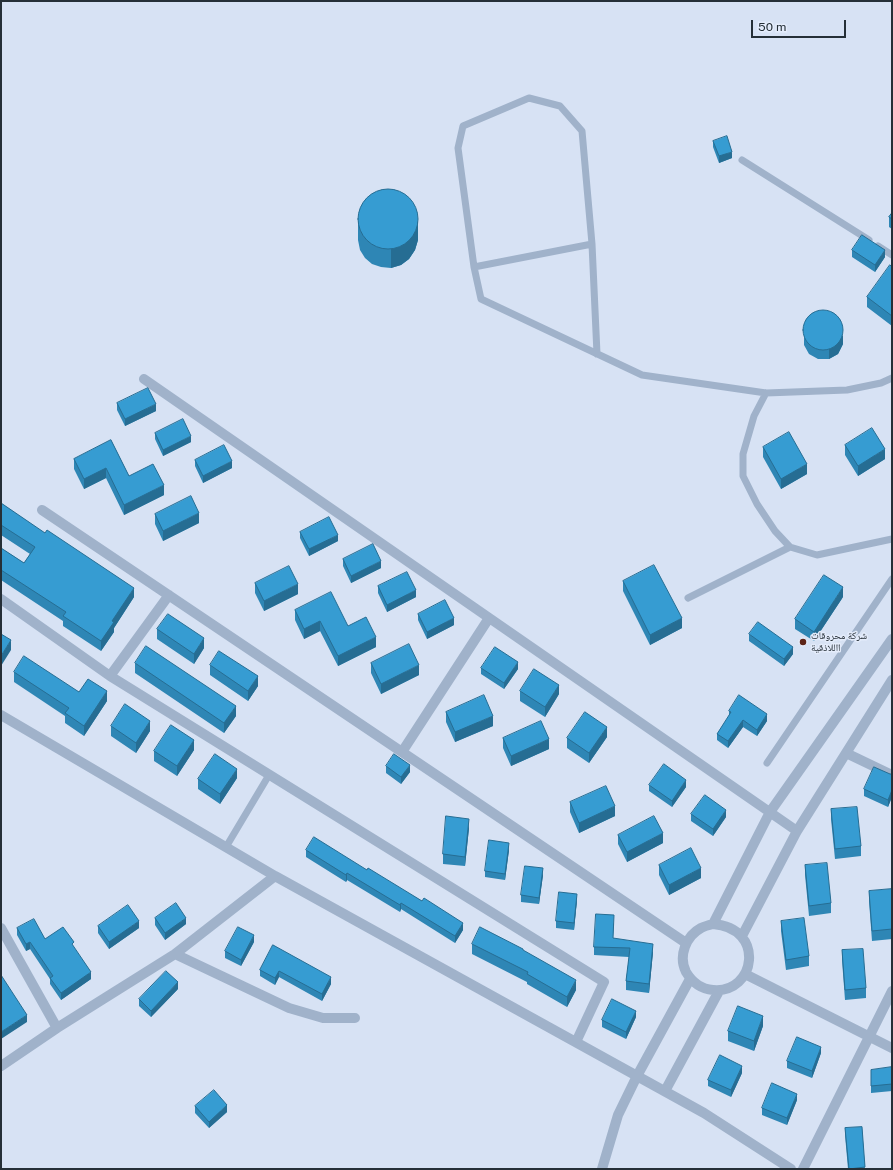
<!DOCTYPE html>
<html>
<head>
<meta charset="utf-8">
<style>
	body { margin:0 }
	#map { position:relative; width:893px; height:1170px; overflow:hidden; background:#d7e2f4; font-family:"Public Sans",sans-serif }
	canvas { display:block }
	.frame { position:absolute; inset:0; border:2px solid #252f37; pointer-events:none }
	.scale { position:absolute; left:751px; top:20px; width:95px; height:18px; box-sizing:border-box; border:2px solid #252f37; border-top:0; padding-left:5px; font-size:12px; line-height:14px; white-space:nowrap; color:#252f37; -webkit-text-stroke:3px #e4ecfb; paint-order:stroke }
</style>
</head>
<body>
<div id="map">
<canvas width="893" height="1170"></canvas>
<div class="frame"></div>
<div class="scale">50 m</div>
</div>
<script>
const ctx = document.querySelector('canvas').getContext('2d');
ctx.lineJoin = 'round';
function trace(path, color, width, dash) {
  ctx.strokeStyle = color;
  ctx.lineWidth = width;
  ctx.lineCap = dash ? 'butt' : 'round';
  ctx.setLineDash(dash || []);
  ctx.stroke(path);
}
function paint(path, color) {
  ctx.fillStyle = color;
  ctx.fill(path, 'evenodd');
}
function label(font, color, halo, rows, align = 'center') {
  ctx.font = font + ' "Public Sans","Noto Naskh Arabic",sans-serif';
  ctx.lineWidth = 3;
  ctx.setLineDash([]);
  ctx.textBaseline = 'middle';
  ctx.strokeStyle = halo;
  ctx.fillStyle = color;
  for (const [text, x, y, turn = 0] of rows) {
    ctx.save();
    ctx.translate(x, y);
    ctx.rotate((+turn || 0) * Math.PI / 180);
    ctx.textAlign = isNaN(turn) ? turn : align;
    if (halo) ctx.strokeText(text, 0, 0);
    ctx.fillText(text, 0, 0);
    ctx.restore();
  }
}
const lane = new Path2D(`
	M742,160L869,240
	M878,246L892,255
	M474,267L592,244
	M597,354L592,244L582,131L560,106L529,98L463,126L458,148L474,267L481,299L642,375L766,393L847,390L881,383L892,378
	M766,393L754,416L743,454V476L757,504L775,531L790,547L817,555L892,539
	M688,598L790,547
	M767,763L892,579
	M226,847L269,775`);
const street = new Path2D(`
	M144,379L797,831
	M42,510L686,943
	M1,599L110,676L604,982L576,1042
	M110,676L169,595
	M1,715L275,876L704,1113L791,1169
	M402,752L489,618
	M846,753L892,775
	M713,924C766,928 756,994 713,990C701,989 692,982 686,972C678,956 686,936 701,928C705,926 709,925 713,924L770,812L892,639
	M1,928L57,1028
	M742,936L797,831L892,680
	M175,954L289,1008L323,1018H355
	M745,974L892,1048
	M1,1066L57,1028L175,954L275,876
	M665,1091L719,991
	M602,1169L618,1115L637,1076L690,979
	M803,1169L892,991`);
const wall = new Path2D(`
	M713,141L732,158L719,163L713,147Z
	M892,213V229L889,227V217Z
	M358,221L418,240L415,250L409,259L401,265L391,268L381,267L372,264L365,258L360,250L358,240Z
	M852,250L885,257L875,272L852,257Z
	M892,267V326L867,307V297Z
	M804,325L843,344L838,354L829,359H818L809,354L804,345Z
	M117,403L156,411L125,426L117,410Z
	M155,433L191,442L163,456L155,439Z
	M111,440L129,476L164,495L124,515L106,478L84,489L74,469V459Z
	M845,445L885,459L858,476L845,455Z
	M763,447L807,474L781,489L763,457Z
	M195,460L232,468L203,483L195,466Z
	M1,503L134,597L114,628V632L101,651L63,626V621L1,580V548L24,563L30,554L1,535Z
	M155,514L199,523L163,541L155,524Z
	M300,532L338,541L309,556L300,538Z
	M343,559L381,568L351,583L343,566Z
	M623,581L682,628L650,645L623,591Z
	M255,583L298,594L264,611L255,593Z
	M378,586L416,597L387,612L378,593Z
	M843,597L814,641L795,629V619Z
	M295,610L348,626L376,647L338,666L320,631L304,639L295,620Z
	M418,614L454,625L427,639L418,620Z
	M157,629L204,648L194,664L157,639Z
	M749,634L793,654L784,666L749,641Z
	M135,663L236,716L224,733L135,673Z
	M371,663L419,675L381,694L371,673Z
	M210,665L258,686L248,701L210,675Z
	M481,668L518,669L504,689L481,674Z
	M14,672L79,692L107,701L84,736L65,723V716L14,682Z
	M520,691L559,694L545,717L520,701Z
	M729,711L767,721L757,736L743,727L728,748L717,740V734L729,717Z
	M446,712L493,726L455,742L446,722Z
	M111,726L150,731L136,753L111,736Z
	M607,737L589,763L567,748V738Z
	M503,738L549,749L511,766L503,748Z
	M194,750L177,776L154,761V751Z
	M386,766L410,772L401,784L386,773Z
	M892,774V797L888,807L864,796V789Z
	M237,778L220,804L198,789V779Z
	M649,785L686,787L672,807L649,791Z
	M570,802L615,816L579,833L570,812Z
	M831,809L861,846V856L835,859L831,819Z
	M691,814L726,817L713,836L691,821Z
	M469,828L465,866L443,864V854Z
	M618,835L663,843L627,862L618,844Z
	M306,850L367,870L422,901L463,930L455,943L401,909L400,912L347,880L346,882L306,857Z
	M509,850L505,880L485,877V871Z
	M659,865L701,878L669,895L659,875Z
	M805,865L831,903V913L809,916L805,875Z
	M543,875L539,904L521,902V895Z
	M892,889V939L872,941L869,901V891Z
	M577,900L574,930L556,928V921Z
	M155,918L186,924L165,940L155,925Z
	M781,921L809,956V966L786,970L781,931Z
	M614,923L613,938L653,952L649,993L626,990V981L629,957L594,955V947Z
	M98,926L139,928L109,949L98,933Z
	M17,928L45,939L74,948L91,979L61,1000L50,984V979L30,949L26,951L17,935Z
	M254,942L241,966L225,958V951Z
	M472,944L523,951L576,990L567,1007L527,984V982L472,954Z
	M273,945L331,984L322,1001L279,977L275,985L260,976V970Z
	M842,950L866,988V998L845,1000L842,960Z
	M178,989L151,1017L139,1006V999Z
	M636,1017L626,1039L602,1027V1020Z
	M763,1026L754,1051L728,1041V1031Z
	M821,1053L812,1078L787,1068V1061Z
	M892,1067V1091L871,1093V1070Z
	M742,1073L731,1097L708,1086V1080Z
	M797,1100L787,1125L762,1115V1108Z
	M195,1106L227,1112L209,1128L195,1113Z
	M862,1127L865,1169H848L845,1135V1128Z`);
const shadedWall = new Path2D(`
	M732,152V158L719,163V156Z
	M418,221V240L415,250L409,259L401,265L391,268V249Z
	M885,250V257L875,272V265Z
	M843,335V344L838,354L829,359V349Z
	M156,404V411L125,426V419Z
	M191,436V442L163,456V450Z
	M885,449V459L858,476V466Z
	M232,461V468L203,483V476Z
	M807,464V474L781,489V479Z
	M106,468V478L84,489V479Z
	M164,485V495L124,515V505Z
	M199,513V523L163,541V531Z
	M338,535V541L309,556V549Z
	M381,561V568L351,583V576Z
	M298,584V594L264,611V601Z
	M843,587V597L814,641V632Z
	M134,588V597L114,628V632L101,651V641L112,621Z
	M416,590V597L387,612V605Z
	M454,618V625L427,639V632Z
	M682,618V628L650,645V635Z
	M320,621V631L304,639V629Z
	M376,637V647L338,666V656Z
	M204,638V648L194,664V654Z
	M11,640V650L1,666V656Z
	M793,647V654L784,666V659Z
	M518,662V669L504,689V683Z
	M419,665V675L381,694V684Z
	M258,676V686L248,701V691Z
	M559,685V694L545,717V707Z
	M107,691V701L84,736V726Z
	M236,706V716L224,733V723Z
	M767,714V721L757,736V730Z
	M493,716V726L455,742V732Z
	M743,720V727L728,748V741Z
	M150,721V731L136,753V743Z
	M607,727V737L589,763V753Z
	M549,739V749L511,766V756Z
	M194,740V750L177,776V766Z
	M410,765V772L401,784V777Z
	M237,769V778L220,804V794Z
	M686,780V787L672,807V801Z
	M892,790V797L888,807V800Z
	M615,806V816L579,833V823Z
	M726,810V817L713,836V829Z
	M469,819V828L465,866V857Z
	M663,833V843L627,862V852Z
	M509,843V850L505,880V874Z
	M543,868V875L539,904V898Z
	M701,868V878L669,895V885Z
	M347,873V880L346,882V875Z
	M577,894V900L574,930V923Z
	M401,903V909L400,912V905Z
	M186,918V924L165,940V933Z
	M139,921V928L109,949V942Z
	M463,923V930L455,943V936Z
	M254,935V942L241,966V960Z
	M30,942V949L26,951V944Z
	M653,944V952L649,993V984Z
	M279,971V977L275,985V978Z
	M91,972V979L61,1000V993Z
	M331,977V984L322,1001V994Z
	M576,980V990L567,1007V997Z
	M178,982V989L151,1017V1011Z
	M636,1011V1017L626,1039V1032Z
	M27,1015V1022L1,1039V1032Z
	M763,1016V1026L754,1051V1041Z
	M821,1047V1053L812,1078V1071Z
	M742,1066V1073L731,1097V1090Z
	M797,1094V1100L787,1125V1118Z
	M227,1105V1112L209,1128V1122Z`);
const building = new Path2D(`
	M727,136L732,152L719,156L713,141Z
	M358 219a30 30 0 1 1 60 0a30 30 0 1 1-60 0Z
	M892,213V219L889,217Z
	M862,235L885,250L875,265L852,250Z
	M890,265L892,267V316L867,297Z
	M803 330a20 20 0 1 1 40 0a20 20 0 1 1-40 0Z
	M148,388L156,404L125,419L117,403Z
	M183,419L191,436L163,450L155,433Z
	M872,428L885,449L858,466L845,445Z
	M789,432L807,464L781,479L763,447Z
	M111,440L129,476L153,464L164,485L124,505L106,468L84,479L74,459Z
	M224,445L232,461L203,476L195,460Z
	M191,496L199,513L163,531L155,514Z
	M1,503L45,533L47,530L134,588L112,621L114,622L101,641L63,616L66,612L1,570V548L24,563L35,547L1,525Z
	M329,517L338,535L309,549L300,532Z
	M373,544L381,561L351,576L343,559Z
	M654,565L682,618L650,635L623,581Z
	M289,566L298,584L264,601L255,583Z
	M407,572L416,590L387,605L378,586Z
	M824,575L843,587L814,632L795,619Z
	M331,592L348,626L366,617L376,637L338,656L320,621L304,629L295,610Z
	M445,600L454,618L427,632L418,614Z
	M168,614L204,638L194,654L157,629Z
	M758,622L793,647L784,659L749,634Z
	M1,634L11,640L1,656Z
	M409,644L419,665L381,684L371,663Z
	M146,646L236,706L224,723L135,663Z
	M495,647L518,662L504,683L481,668Z
	M219,651L258,676L248,691L210,665Z
	M24,656L79,692L88,679L107,691L84,726L65,713L69,708L14,672Z
	M534,669L559,685L545,707L520,691Z
	M484,695L493,716L455,732L446,712Z
	M739,695L767,714L757,730L743,720L728,741L717,734L731,712L729,711Z
	M125,704L150,721L136,743L111,726Z
	M585,712L607,727L589,753L567,738Z
	M541,721L549,739L511,756L503,738Z
	M171,725L194,740L177,766L154,751Z
	M215,754L237,769L220,794L198,779Z
	M394,754L410,765L401,777L386,766Z
	M664,764L686,780L672,801L649,785Z
	M874,767L890,774H892V790L888,800L864,789Z
	M606,786L615,806L579,823L570,802Z
	M705,795L726,810L713,829L691,814Z
	M857,807L861,846L835,849L831,809Z
	M446,816L469,819L465,857L443,854Z
	M654,816L663,833L627,852L618,835Z
	M314,837L367,870L368,868L422,901L424,898L463,923L455,936L401,903L400,905L347,873L346,875L306,850Z
	M489,840L509,843L505,874L485,871Z
	M691,848L701,868L669,885L659,865Z
	M827,863L831,903L809,906L805,865Z
	M525,866L543,868L539,898L521,895Z
	M892,889V929L872,931L869,891Z
	M559,892L577,894L574,923L556,921Z
	M176,903L186,918L165,933L155,918Z
	M128,905L139,921L109,942L98,926Z
	M596,914L614,915L613,938L653,944L649,984L626,981L630,948L594,947Z
	M804,918L809,956L786,960L781,921Z
	M34,919L45,939L63,927L74,942L72,944L91,972L61,993L50,978L53,976L30,942L26,944L17,928Z
	M238,927L254,935L241,960L225,951Z
	M480,927L523,949V950L576,980L567,997L527,974L528,972L472,944Z
	M273,945L331,977L322,994L279,971L275,978L260,970Z
	M863,949L866,988L845,990L842,950Z
	M166,971L178,982L151,1011L139,999Z
	M1,975L27,1015L1,1032Z
	M612,999L636,1011L626,1032L602,1020Z
	M738,1006L763,1016L754,1041L728,1031Z
	M797,1037L821,1047L812,1071L787,1061Z
	M720,1055L742,1066L731,1090L708,1080Z
	M892,1067V1084L871,1086V1070Z
	M772,1083L797,1094L787,1118L762,1108Z
	M214,1090L227,1105L209,1122L195,1106Z
	M862,1127L865,1167L849,1169L845,1128Z`);
const markers = [
	[803,642,4,"#5c2317"]
];
const poiNames = [
	["شركة محروقات",811,636],
	["االلاذقية",811,648]
];
trace(lane, '#a0b2ca', 7);
trace(street, '#a0b2ca', 10);
paint(wall, '#2e86b5');
paint(shadedWall, '#266d93');
paint(building, '#369cd2');
trace(building, '#266d93', 1);
for (const [x, y, r, color] of markers) {
  const dot = new Path2D();
  dot.arc(x, y, r, 0, 2 * Math.PI);
  ctx.fillStyle = color;
  ctx.fill(dot);
  trace(dot, '#e4ecfb', 1.5);
}
label('10px', '#252f37', '#e4ecfb', poiNames, 'left');
</script>
</body>
</html>
